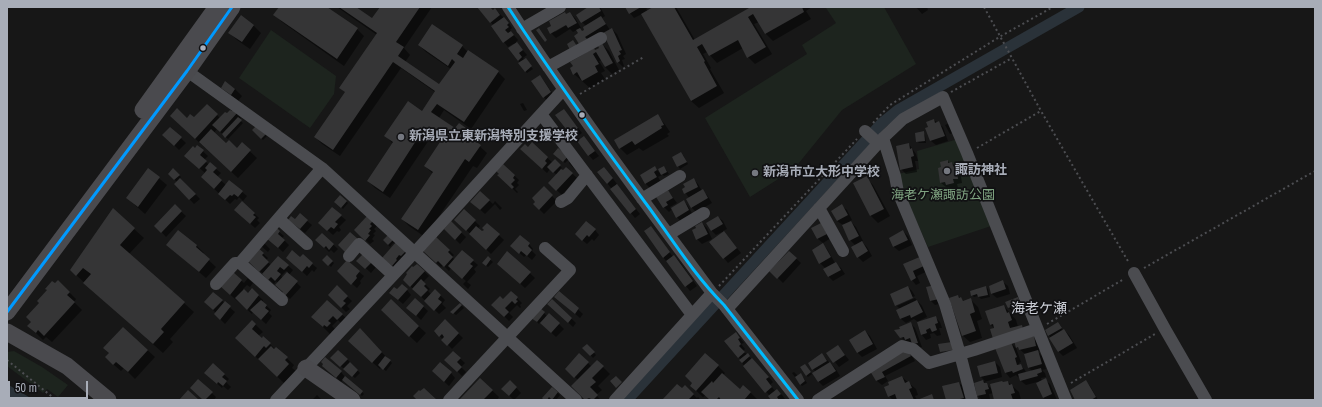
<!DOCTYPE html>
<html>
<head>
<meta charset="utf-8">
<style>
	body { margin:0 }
	#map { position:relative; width:1322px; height:407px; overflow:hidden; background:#171717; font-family:"Archivo Narrow",sans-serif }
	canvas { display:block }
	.frame { position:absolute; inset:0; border:8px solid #a8adb8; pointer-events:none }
	.scale { position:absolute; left:8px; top:381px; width:80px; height:18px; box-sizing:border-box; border:2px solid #a8adb8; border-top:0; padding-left:5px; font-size:12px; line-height:14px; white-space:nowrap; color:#a8adb8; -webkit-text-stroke:3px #111113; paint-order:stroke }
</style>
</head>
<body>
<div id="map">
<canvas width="1322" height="407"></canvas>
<div class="frame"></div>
<div class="scale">50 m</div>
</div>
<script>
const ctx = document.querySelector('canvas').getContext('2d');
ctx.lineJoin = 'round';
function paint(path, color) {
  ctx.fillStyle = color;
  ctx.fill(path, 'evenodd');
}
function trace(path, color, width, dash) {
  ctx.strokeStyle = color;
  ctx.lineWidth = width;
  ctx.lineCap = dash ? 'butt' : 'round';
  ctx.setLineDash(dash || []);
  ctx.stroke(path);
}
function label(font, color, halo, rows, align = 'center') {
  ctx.font = font + ' "Archivo Narrow","Noto Sans JP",sans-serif';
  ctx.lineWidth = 3.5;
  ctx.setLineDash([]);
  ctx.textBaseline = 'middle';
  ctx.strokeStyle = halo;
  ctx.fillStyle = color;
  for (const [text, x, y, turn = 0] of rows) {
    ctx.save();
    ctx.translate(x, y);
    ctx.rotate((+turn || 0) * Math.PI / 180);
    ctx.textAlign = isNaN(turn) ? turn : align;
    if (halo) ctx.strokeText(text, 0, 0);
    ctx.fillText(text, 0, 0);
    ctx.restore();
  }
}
const green = new Path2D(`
	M828,7H884L916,64L842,110L794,169L750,197L705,118L807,54L802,45L836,23L826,8Z
	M271,30L336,76L334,94L310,128L239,78Z
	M958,139L991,226L928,247L902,189L898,174L919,169L917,151Z
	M14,351L42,367L68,385L58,397L47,389L43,393L7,366V352Z`);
const water = new Path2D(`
	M7,384L34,400H7Z`);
const shadow = new Path2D(`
	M280,7H326L357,29L364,36L344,66L282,22L275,15Z
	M337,7H355L372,20L381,7H432L404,48L410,55L405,62L439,85L451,69L426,52L419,45L433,26L462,46L468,52L498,72L505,79L471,129L444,110L439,118L456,130L470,132L477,139L475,142L487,153L477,168L473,166L425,237L409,226L402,219L433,174L425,166L441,143L431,137L390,198L375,188L368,181L393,144L386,136L422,112L435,92L401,68L340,156L322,144L315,137L346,93L377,35Z
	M478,7H490L493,11L495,9L509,23L512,28L510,30L512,32V33L518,40L516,42L527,55L523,58L533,69L527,73L525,71L518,60L514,45L513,44L508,47L504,42L494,26Z
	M589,7H600L605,16L602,18L610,30L612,29L617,34L626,54L623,56L625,59L622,60L624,66L623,67L618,62L604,33L589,42L577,30L573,32L570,29L556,38L551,33L567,15L570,13L575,18L581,28L579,29L583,32L585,30L586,26L582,22ZM569,22L570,23L555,32V30Z
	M626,7H649L646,9L648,11L653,7H676L695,40L751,9L750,7H812L806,11L811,19L773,41L766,34L759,22L754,24L772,54L755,64L748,57L743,48L717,63L707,52L703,54L711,68L710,69L724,93L699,108L691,101L642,14L634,18L630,13Z
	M916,7H927L928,10L922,14Z
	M241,17L254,26L261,33L250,49L237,40L230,33Z
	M602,44L609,51L619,70L612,74L605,67L602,60L599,61L605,71L601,73L605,79L590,88L574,74L594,49L596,51L600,48Z
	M540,76L544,81L555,97L548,102L544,97Z
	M222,88L235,89L242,96L238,101Z
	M523,103L527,110L524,111L520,104Z
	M207,105L220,118L232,113L234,111L241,118L239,120L243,123L228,139L217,129L214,133L226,144L237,149L242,144L257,158L238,178L178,123L187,119H194Z
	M556,115H568L582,133L575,138Z
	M657,116L664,123L670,132L667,134L669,136L643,151L639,148L627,155L620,148Z
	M934,120L943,127L948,141L936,145L931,141L926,129L929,128Z
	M950,123L955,132L950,134L945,125Z
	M257,126L267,136L263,140L253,130Z
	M170,128L186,143L179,150L164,135Z
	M923,133L925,135L926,143H919L917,141Z
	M584,138L599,156L593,160L578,142Z
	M532,144L553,163L555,161L562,168L560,169L563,172L566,168L577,178L562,195L549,183L557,175L550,169L547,173L526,154L528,148Z
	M909,144L916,154L918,161H915L917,172L906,174L901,169Z
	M197,146L208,156L204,160L209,165L210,164L221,173L217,177L226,185L242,192L247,196L243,201L239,197L237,200L235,199L230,204L207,182L204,172L189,159Z
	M555,154L569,159L565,163Z
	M683,155L688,164L680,169L673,157Z
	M570,161L577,169L576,171L569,163Z
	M948,161L950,163H952L960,171L962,183L957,184L958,188L951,189L949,187H946L941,183L942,168Z
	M503,165L519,180L517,183L519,185L515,189L518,192L517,193L499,175Z
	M654,167L662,175L658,177L661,182L650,188L645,183Z
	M664,167L669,174L664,176L662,174Z
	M149,170L167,185L145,214L127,198Z
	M173,170L181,177L180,178L200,199L194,204L175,184L177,182L169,174Z
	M608,172L617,184H616L640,214L635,218L607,183Z
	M866,178L873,185L890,216L878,223L871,216L855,184Z
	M694,180L698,184L702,191L707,195L712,203L696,212L692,208L687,199L689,198L683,189Z
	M544,188L557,201L544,214L534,204Z
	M668,191L677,203L670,207L671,209L684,201L688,206L693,215L681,222L677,217L672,209L669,212L664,207Z
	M480,192L493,204L495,201L502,208L500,210L495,204L485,214L476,206Z
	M341,197L348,203L343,209L336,202Z
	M242,202L259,218L257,220L260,223L255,228L240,214Z
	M175,206L186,216L166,237L156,226Z
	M842,206L847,210L852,220L850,221L856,227L863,241H861L867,247L872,256L863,262L858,257L856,246L850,240L843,225L837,221Z
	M464,211L480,226L478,228L482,233L487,224L504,240L491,254L456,220Z
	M341,216L346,220L339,227L341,230L339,232L337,231L333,235L324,227Z
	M367,217L377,226L374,229L376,231L373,234L375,235L372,239L374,241L370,244L360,235Z
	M718,217L723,221L727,229L723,231L741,253L728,263L711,242L722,233V232L716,235L711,230Z
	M307,221L312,225L305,233L294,224Z
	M451,223L466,237L460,244L445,229Z
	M702,223L707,228L712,239L702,244L697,239V228Z
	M134,229L144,238L129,254L194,312L170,339L173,342L163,353L94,292L71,270Z
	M812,229H825L831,238L823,243L818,239Z
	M277,230L284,236L282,238L289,245L283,252L272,242Z
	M595,230L599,235L594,241L592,239L587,244L581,239Z
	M179,231L197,246L204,253L202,254L216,267L206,278L167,245Z
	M903,231L908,236L912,245L899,251L894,247L890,238Z
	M655,232L673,257L674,256L679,261L697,286L690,291L663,257Z
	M322,234L338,249L334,253L331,250L329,252L317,240Z
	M388,237L410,256L397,270L388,262L395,244L393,243L390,247L384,240Z
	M436,238L454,255L452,257L455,260L473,261L478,265L474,269L476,272L467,282L471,285L468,289L463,284L466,281L451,268L449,271L443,265L441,267L424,251Z
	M263,242L270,249L268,252L260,245Z
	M529,244L533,249L532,251L536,255L532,260L526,255L524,257L512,246Z
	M823,245L827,249L835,263L841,268L845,274L833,281L829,277L825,270L826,269L820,263Z
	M257,248L268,258L266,260L271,265L278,257L293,270L289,275L301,287L290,299L283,293L284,292L278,283L276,281L274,284L247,259ZM286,271L288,272L283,278L281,276Z
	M789,252L801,263L783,283L771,271Z
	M508,253L535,278L525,288L503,268Z
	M364,254L377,266L371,273L358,261Z
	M327,257L334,263L331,267L324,260Z
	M922,257L930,270L917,276L920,283L916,285L912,280L905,265Z
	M488,258L493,262L488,267L483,263Z
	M300,259L312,264L317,268L314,272L312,270L307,276L292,262Z
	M417,265L429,276L423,282L430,289L428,291L431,294L435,290L445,300L442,304L446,308L439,314L404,280Z
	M359,272L364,276L360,281L361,283L357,288L343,276Z
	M233,273L244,283L248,278L253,283L250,287L247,285L243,289L248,294L252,290L263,300L262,302L271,310L269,313L272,316L266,324L253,312L252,314L226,291Z
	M1003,282L1008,286L1010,294L997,298L992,294L990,286Z
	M337,287L352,301L347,306L350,309L346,312L329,295Z
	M908,287L912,291L915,296L897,304V306L891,294Z
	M986,287L988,289L990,297L981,299L978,296L974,297L972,295Z
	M927,288L943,303L935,305L931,301Z
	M407,290L411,295L403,304L395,297L397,291Z
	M69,292L76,299L74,302L82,310L52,342L46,337L43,340L36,333L32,322Z
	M511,292L522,303L520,305L521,307L520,308L517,305L509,313L513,317L509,321L493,305L503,301Z
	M559,292L583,314L580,318L560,301Z
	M213,293L235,312L225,324L220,319L216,313L205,302Z
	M958,296L965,302L971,300L978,307L982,319L977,321L982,338L970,342L962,335Z
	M915,298L922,306L927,317L919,321V322L935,317L940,322L942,328H939L941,335L937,336L934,333L930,334L931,338L926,340L922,335L918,322L914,319L906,323L901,319L898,311L900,309L897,306Z
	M1018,298L1023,303L1026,312L1019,315L1015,311L1013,312L1008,307Z
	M415,299L428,311L421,320L408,307Z
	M552,300L576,323L573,327L549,304Z
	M327,301L347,319L342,324L338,320L332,326L335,329L331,332L333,334L332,336L317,321Z
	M391,301L426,333L417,343L389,317Z
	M460,304L464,308L456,315L452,312Z
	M1004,306L1016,320L1018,327L1022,326L1038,342L1040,350L1037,351L1042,356L1046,369L1042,370L1045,373L1046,377L1041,378L1042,381L1045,380L1050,384L1057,400H1046L1043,398L1037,382L1026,385L1021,381L1020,376L1018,377L1016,375L1010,378L1006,373L997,348L995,329L990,324ZM1015,341L1017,347L1025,354L1029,368L1032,371L1026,373L1025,370L1020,365L1019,363L1021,362L1016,348L1011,343Z
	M544,313L547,316L549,314L564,329L556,337L540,322L539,324L533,318Z
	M252,321L263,332L258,336L270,344L275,349L276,348L294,365L292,368L296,371L284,383L243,345Z
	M445,321L463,338L452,349L435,331Z
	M911,324L915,328L922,347L917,348L906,342L901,337V329Z
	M1060,325L1063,331L1064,330L1069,335L1077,348L1063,356L1059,352L1046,330Z
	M123,328L155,357L135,379L124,368L121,371L113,364L110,354Z
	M865,331L870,336L877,349L862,357L858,353Z
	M736,333L744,343L741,344L745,349L743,351L757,364L773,382L770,385L776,392L777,390L782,395L785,399L784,400H772L770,396L744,366L739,357Z
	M367,337L392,363L386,371L381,367L380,369L356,348Z
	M587,345L596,355L593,358L584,348Z
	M842,351L849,360L839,367L828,353Z
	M453,352L465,363L461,367L466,372L462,376L446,360Z
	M579,354L592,367L597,361L610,374L598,386L602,390L596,395L601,400H587L573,386L578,380L566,369Z
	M911,354L915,361L885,376L888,381L882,385L877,381L872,371Z
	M822,355L835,368L840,376L823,386L819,382L814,374L816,372L813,369Z
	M347,359L360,373L355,378L336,362Z
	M995,362L1000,367L1002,377L984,382L993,390L1008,382L1019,392L1021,400H995L994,393L989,394L990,399L984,400H982L978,396L975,383L985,381L981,377Z
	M213,364L229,379L226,382L231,387L228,390L223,386L222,388L210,377Z
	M718,366L725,373L723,375L740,390L750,392L757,399L711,400L706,395L703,397L691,386Z
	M807,367L812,374L808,377L806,375Z
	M328,370L341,372L345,377L364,394L362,396L343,380L341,382Z
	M794,372L798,376L803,377L807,383L802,386L792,373Z
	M451,373L455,378L449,386L438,376Z
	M902,377L916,389L918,395L915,396L917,400H893L889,396Z
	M480,379L499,397L497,400H461Z
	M198,380L216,397L214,400H204Z
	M510,381L521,393L514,400L502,389Z
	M1086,382L1090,386L1098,400H1077Z
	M959,383L964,387L967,400H947Z
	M685,387L697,398L698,397L701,400H663L682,390Z
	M552,388L560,395L556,400L552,399L551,400H545Z
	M317,395L322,400H312Z`);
const canal = new Path2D(`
	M627,400L882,123L898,110L1079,7`);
const building = new Path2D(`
	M279,7H327L358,28L337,59L273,15Z
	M339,7H356L372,18L380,7H420L396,42L404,47L398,56L439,84L455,62L452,59L448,66L418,45L432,24L463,45L457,54L463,58L468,50L499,71L464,122L437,104L431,112L455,128L459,123L470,131L467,136L481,145L469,162L465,159L418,230L401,219L433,172L424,166L440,142L423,130L383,192L367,181L393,142L384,136L408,101L422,111L435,91L393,62L333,150L314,137L345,92L339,88L377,33Z
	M477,7H490L493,10L495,8L500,15L490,23Z
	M588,7H599L601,11L581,23L576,15Z
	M625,7H641L629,14Z
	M653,7H674L693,40L749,8V7H802L804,12L765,34L753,14L748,17L766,47L747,58L738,40L709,56L702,44L697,47L705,61L704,62L717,86L691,101L641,14Z
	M565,12L566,14L570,12L577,23L568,28L566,25L550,34L547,28L551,26L549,21Z
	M241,15L254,25L242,42L228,33Z
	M601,16L606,24L585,37L587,39L579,44L574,36L578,33L576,30L580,28L582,31L584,30L583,27Z
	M504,17L509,23L507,25L509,27L505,30L508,33L511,31L514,35L503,43L491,26Z
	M539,28L547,40L545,42L536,30Z
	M612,28L622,50L619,51L621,54L618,56L620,61L617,63L603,33Z
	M573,40L577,46L570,50L567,44Z
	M517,42L523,50L519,53L522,57L518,61L508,48Z
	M602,43L613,63L605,67L596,52L593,54L599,64L595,66L598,72L582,81L577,72L573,75L570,68L573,66L570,62L594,48L595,50L599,48L598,46Z
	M526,58L532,66L525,72L518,63Z
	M540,75L551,92L543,98L531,81Z
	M225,81L235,89L231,95L221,88Z
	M207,104L218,114L195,139L170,116L177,108L187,118L190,114L194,117Z
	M234,109L238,112L220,132L212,125L225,112L227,113L230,110L232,111Z
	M564,109L578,128L570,134L555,115Z
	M658,114L664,125L661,126L662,128L635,145L632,141L619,149L614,140Z
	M238,117L242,120L225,138L222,134Z
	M934,119L935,123L939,121L945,136L930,141L925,128L928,127L926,122Z
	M257,125L266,134L261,139L252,130Z
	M170,127L182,137L174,146L162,135Z
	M211,129L226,143L229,140L237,148L242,142L251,150L231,172L199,142Z
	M924,131L925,141L916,142L915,133Z
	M584,136L595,151L588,156L577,141Z
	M532,142L548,157L545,161L547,163L542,169L520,149L525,144L528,147Z
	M909,143L910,149L912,148L914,156L911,157L913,167L900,170L896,146Z
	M197,145L204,150L200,155L207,161L199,169L184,156L193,146L195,148Z
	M558,148L568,156L563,162L553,154Z
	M681,152L687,162L677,167L672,157Z
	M555,159L561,165L553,173L547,167Z
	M948,160V163L952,162L953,166L956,165L958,179H953L954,183L946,185L945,182L940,183L938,168L941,167L940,162Z
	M210,162L217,168L213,172L222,180L214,189L201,177L207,170L205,168Z
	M503,164L515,175L513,178L515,180L511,184L514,187L512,189L497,175L499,174L496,171Z
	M655,166L657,170L654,172L657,177L645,184L640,175Z
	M664,166L667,172L661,175L658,169Z
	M566,167L573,173L556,191L548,183L561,169L563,170Z
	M604,167L613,178L607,184L597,172Z
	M148,168L160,177L138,207L126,198Z
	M173,168L180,175L174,180L168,174Z
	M867,176L884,209L870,216L853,183Z
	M180,178L196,194L189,200L174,184Z
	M694,178L698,187L684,194L682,189L685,187L683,184Z
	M229,180L243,191L238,197L234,194L232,196L230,195L225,200L218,194Z
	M617,184L636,209L630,214L610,189Z
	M544,186L553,195L539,210L533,204L535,202L532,198Z
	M703,189L708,198L691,208L686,199Z
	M668,190L673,198L666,202L668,205L663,208L656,197Z
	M480,191L490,200L480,210L470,202Z
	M340,195L347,201L341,208L334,202Z
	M684,200L689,210L676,218L671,208Z
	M242,201L255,213L253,215L256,217L250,224L234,210Z
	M175,204L182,211L161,233L154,226Z
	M842,204L848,215L837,221L831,211Z
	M332,207L342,215L335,222L338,224L334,229L331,227L327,231L318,223Z
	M113,208L135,228L120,245L185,302L161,329L164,332L153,344L83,283L91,274L83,268L76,276L70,270Z
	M464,209L476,220L466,231L454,220Z
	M300,213L308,220L300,229L288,220L291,216L295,219Z
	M367,216L373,221L370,224L372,226L369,229L371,230L368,234L370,235L365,241L354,230Z
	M718,216L723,224L711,231L706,223Z
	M451,221L462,232L455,240L444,229Z
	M586,221L596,229L589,237L587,235L582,241L575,234Z
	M851,221L859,236L849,241L842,225Z
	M702,222L708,234L696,240L692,230L696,228L695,226Z
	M487,223L500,234L486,250L469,234L476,226L482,231L484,230L482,228Z
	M821,223L827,234L817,239L811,228Z
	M651,226L670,252L663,258L644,231Z
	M277,228L280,231L278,234L285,240L278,248L266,238Z
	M178,230L197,245L196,247L210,259L199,272L166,245Z
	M903,230L908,240L893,247L889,238Z
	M724,231L737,248L723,259L709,242Z
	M350,232L358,239L346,253L338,245Z
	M322,233L334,244L329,250L326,246L324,248L315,240Z
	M388,235L393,240L388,245L383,240Z
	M520,235L530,243L528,246L532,250L527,256L521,251L519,254L510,246Z
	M436,237L450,250L448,252L453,257L444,267L438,261L436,263L423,251Z
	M862,241L868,251L857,258L851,247Z
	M396,242L406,251L401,256L399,255L396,259L397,260L392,266L382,258Z
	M823,243L831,257L819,264L812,250Z
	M257,247L264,253L262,255L269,262L259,272L246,259Z
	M292,250L300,257L303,254L313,263L309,268L307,266L302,272L286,258Z
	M462,250L474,260L470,264L473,266L462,279L448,266Z
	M507,251L531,272L520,284L497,264Z
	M789,251L797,258L777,279L769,271Z
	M364,253L373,261L365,269L356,261Z
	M327,255L333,261L328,266L322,260Z
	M674,255L693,281L685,287L666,261Z
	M278,256L289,265L284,270L280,267L277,271L281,274L275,281L271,277L268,280L262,274Z
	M488,256L491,259L486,266L482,263Z
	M922,256L926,265L913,271L916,278L911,281L903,264Z
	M347,260L360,271L356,276L357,278L351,285L337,271Z
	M836,262L841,270L828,277L823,269Z
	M417,264L425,271L410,287L403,280L407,274L406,273L412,266L413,267Z
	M233,272L242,280L230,295L220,286Z
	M287,272L298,281L285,296L282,293L283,292L275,285Z
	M421,279L426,284L424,286L428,290L421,297L412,289Z
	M58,280L70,292L67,295L75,302L44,336L38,330L36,333L27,326L31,322L26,317L39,303L37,301L47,290L45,289L52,281L55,283Z
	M1003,280L1006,289L991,294L989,286Z
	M402,284L408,289L398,300L389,293L394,287L397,289Z
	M337,285L348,296L343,301L346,303L341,308L328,295Z
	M935,285L939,299L930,301L926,287Z
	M908,286L913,298L895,306L890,294Z
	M986,286L988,295L978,297L977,294L971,296L970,291Z
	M252,288L259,295L247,310L235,298L244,289L248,293Z
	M435,289L441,295L438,299L442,302L434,311L424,301Z
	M511,291L518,297L516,300L518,301L515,304L512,301L505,308L509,312L504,317L491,305L500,296L503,299Z
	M559,291L579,308L575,314L554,297Z
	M213,292L223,300L213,310L204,302Z
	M958,295L959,298L961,297L963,301L971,298L975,312L970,314L976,331L962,336L949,298Z
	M1018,297L1022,307L1013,311L1011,307L1008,308L1005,302Z
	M415,298L424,306L416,316L406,308Z
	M391,299L419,326L409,337L381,310Z
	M552,299L572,318L568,323L547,304Z
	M261,300L267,305L265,308L269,311L261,320L250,310Z
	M327,300L343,314L337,320L333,316L328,321L331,323L327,327L324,325L323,327L311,317Z
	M917,300L923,312L911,318L910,315L900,319L896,310Z
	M225,301L231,306L220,320L214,314Z
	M460,303L462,305L453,314L450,312Z
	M1004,305L1007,313L1009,312L1012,320L1008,322L1010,328L1022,325L1024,332L993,339L990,329L994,328L993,324L990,325L985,311Z
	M540,308L545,312L537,322L531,318Z
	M549,313L560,323L551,333L540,323Z
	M936,316L938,323L935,324L937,330L932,332L930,328L926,330L927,333L921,335L917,322Z
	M445,319L459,333L447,346L441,340L444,337L442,334L439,337L434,331Z
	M252,320L256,324L252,329L262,338L263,336L271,343L266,348L264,346L255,357L235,338Z
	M911,322L918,343L912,344L910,338L905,340L904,337L900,338L894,330L900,329L899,327Z
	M1058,322L1062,328L1048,336L1045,330Z
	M123,327L148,350L128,372L116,362L113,365L105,357L109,353L103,348Z
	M360,328L382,352L372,363L348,341Z
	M1064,329L1073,343L1058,352L1049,338Z
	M865,330L873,344L857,353L849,340Z
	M736,332L740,338L738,339L741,344L739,346L745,352L738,358L724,341Z
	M1034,336L1036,346L1019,350L1018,347L1016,348L1014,341Z
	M952,342L953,350L940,352L938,344Z
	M1011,342L1017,357L1015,358L1017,365L1021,364L1023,369L1013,373L1012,371L1005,373L995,348Z
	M587,344L595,352L590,356L582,348Z
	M838,345L845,355L833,363L826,353Z
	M271,346L274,349L276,347L288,357L285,360L289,364L277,377L258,359Z
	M906,348L911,356L882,372L885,377L876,381L870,371Z
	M338,350L348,359L340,367L330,358Z
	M1038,350L1042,364L1028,368L1024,354Z
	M453,351L461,358L457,362L462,367L457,372L444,360Z
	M579,353L589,362L574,378L565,369Z
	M705,353L719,365L696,391L690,386L692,383L685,376Z
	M748,353L750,356L742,363L739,360Z
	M822,353L827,361L812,370L808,363Z
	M385,356L391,360L383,370L378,365Z
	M325,357L342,371L336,378L322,366L323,364L321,362Z
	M752,358L769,377L766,379L772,387L765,393L743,366Z
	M597,360L604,366L592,378L596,382L590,387L598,395L593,400L589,398L585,400L571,386Z
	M995,361L998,373L980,377L977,366Z
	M350,362L358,370L352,377L343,369Z
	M440,362L452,372L444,382L432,371Z
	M830,362L836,371L818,382L812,373Z
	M213,363L225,374L222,377L227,381L223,386L218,382L217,384L204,373Z
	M805,364L811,372L806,376L800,367Z
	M1041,368L1042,372L1037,374L1038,376L1020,381L1018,374Z
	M722,373L740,389L743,385L751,392L744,400H721L719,397L716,400H710L701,392L712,381L713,383Z
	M801,373L805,381L800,385L795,377Z
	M345,376L363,391L360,395L342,380Z
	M616,376L622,382L616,388L610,381Z
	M902,376L905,383L909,381L912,388L909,389L914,400H897L895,394L888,397L884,387L889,385L888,382Z
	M480,378L493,390L483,400H459Z
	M1046,378L1052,394L1043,398L1036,383Z
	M198,379L213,392L205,400H203L190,388Z
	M510,380L517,387L509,396L501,389Z
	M983,380L984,383H987L989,389L985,390L986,394L977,396L974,383Z
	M1086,380L1096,397L1091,400H1075L1070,390Z
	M1002,381L1003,382L1008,381L1009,385L1012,384L1015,393L1011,394L1013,400H994L990,384Z
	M959,382L964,398L956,400H946L942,386Z
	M677,384L682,388L685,385L694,394L688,400H662Z
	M552,387L558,392L552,400L549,397L547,400H544L542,398Z
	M424,388L437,400H417L413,396L419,390L420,391Z
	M777,389L781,394L777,397L779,400H771L768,396Z
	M188,390L199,400H179Z
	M932,394L934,400H917Z`);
const path = new Path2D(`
	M984,7L1041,111L1129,263
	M951,92L1012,58
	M580,94L644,57
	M873,123L890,105L1001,36L1053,7
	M977,148L1041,111
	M1144,268L1315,171
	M719,286L857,139
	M1047,324L1124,279
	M7,360L56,400
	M1071,383L1155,334`);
const street = new Path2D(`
	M508,7C572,105 642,199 712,293L724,305L798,400
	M522,29L560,7
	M548,67L601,38
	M187,71L322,168L576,400
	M541,114L689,311
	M865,131L878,143
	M883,138L895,176L898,192L945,304L960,354L972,400
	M642,199L680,176
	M561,202L568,198L587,175
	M819,208L843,251
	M279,219L307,244
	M669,234L704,213
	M349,256L359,244L393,275
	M240,263L282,300
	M1134,273L1165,329L1206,400
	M216,284L235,263H240L322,168
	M727,309L883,138L903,119L943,97L967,153L1066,400
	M276,400L415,252L563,90
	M449,400L570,270L545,248
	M615,400L712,293
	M818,400L902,346L913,349L929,363L974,350L1037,329`);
const secondary = new Path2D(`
	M143,110L217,7
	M7,312L187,71L232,7
	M7,332L67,366L108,400
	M306,368L352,400`);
const bus1 = new Path2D(`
	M7,312L187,71L232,7`);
const bus2 = new Path2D(`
	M508,7C553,76 601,143 650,209C673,241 696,277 724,305L798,400`);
const markers = [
	[203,48,3.5,"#a8adb8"],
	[582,115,3.5,"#a8adb8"],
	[401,137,4,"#757880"],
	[947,171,4,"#757880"],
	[755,173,4,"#757880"]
];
const poiNames = [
	["新潟県立東新潟特別支援学校",409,137],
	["諏訪神社",955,171],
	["新潟市立大形中学校",763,173]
];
const parkNames = [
	["海老ケ瀬諏訪公園",943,196]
];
const neighbourhoodNames = [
	["海老ケ瀬",1039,309]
];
paint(green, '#1d241e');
paint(water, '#2a3239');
paint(shadow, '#0007');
trace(canal, '#2a3239', 11);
paint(building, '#353536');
trace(path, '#4d4e52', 2, [2, 3]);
trace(street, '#4b4c50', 12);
trace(secondary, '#4a4a4e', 17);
trace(bus1, '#09f', 3);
trace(bus2, '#0bf', 3);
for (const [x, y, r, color] of markers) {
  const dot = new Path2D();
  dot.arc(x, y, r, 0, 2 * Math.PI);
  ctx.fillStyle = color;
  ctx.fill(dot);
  trace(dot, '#111113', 1.5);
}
label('bold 13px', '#a8adb8', '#111113', poiNames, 'left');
label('13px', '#7fa381', '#111113', parkNames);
label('14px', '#c9ccd4', '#111113', neighbourhoodNames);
</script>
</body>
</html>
